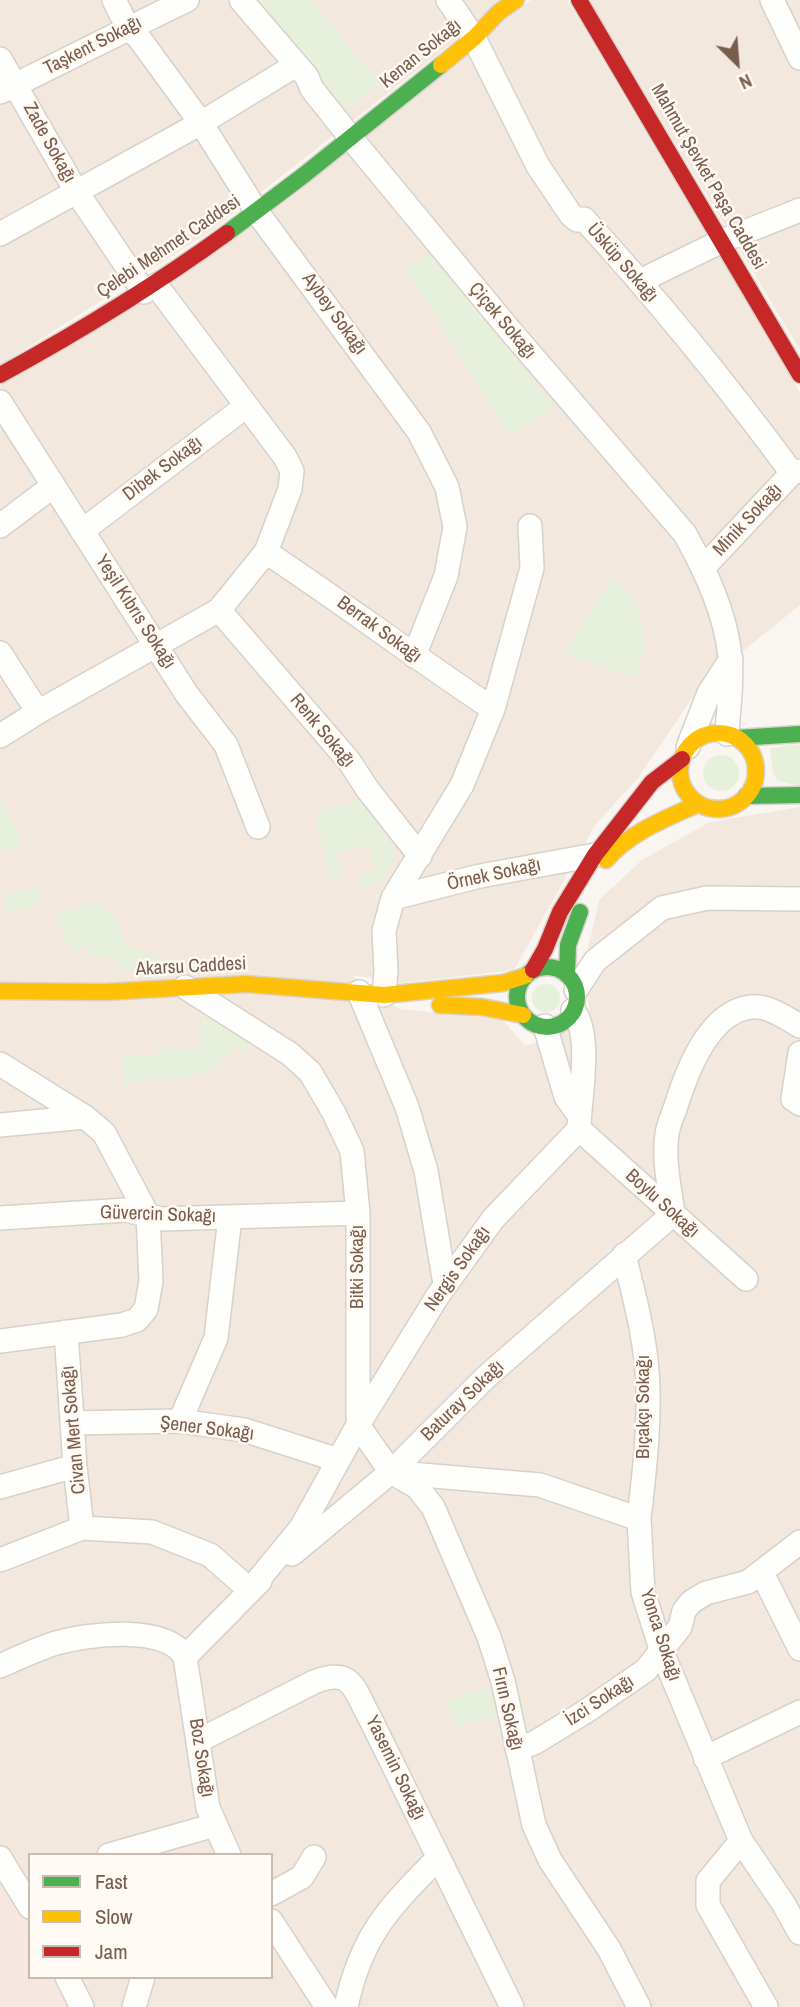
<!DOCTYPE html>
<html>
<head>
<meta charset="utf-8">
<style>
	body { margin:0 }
	#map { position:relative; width:800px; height:2007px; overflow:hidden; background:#f9f5f0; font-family:"Archivo Narrow",sans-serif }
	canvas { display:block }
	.legend { position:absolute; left:28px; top:1853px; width:245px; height:126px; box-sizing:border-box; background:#fffaf3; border:2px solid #cabbb1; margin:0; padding:9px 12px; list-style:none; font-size:21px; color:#7a5c4d }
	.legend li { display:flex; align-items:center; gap:14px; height:35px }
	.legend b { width:35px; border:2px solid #cabbb1 }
	.north { position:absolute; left:702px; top:28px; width:70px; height:70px; -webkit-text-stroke:5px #fffaf3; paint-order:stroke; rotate:155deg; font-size:19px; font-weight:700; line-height:28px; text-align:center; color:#7a5c4d }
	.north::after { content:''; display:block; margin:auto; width:24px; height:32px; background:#7a5c4d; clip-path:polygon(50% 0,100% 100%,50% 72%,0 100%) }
</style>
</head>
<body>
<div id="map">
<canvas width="800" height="2007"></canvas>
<ul class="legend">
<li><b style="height:9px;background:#4caf50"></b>Fast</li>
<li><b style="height:9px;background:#ffc107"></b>Slow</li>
<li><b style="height:9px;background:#c62828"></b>Jam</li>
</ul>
<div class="north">N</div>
</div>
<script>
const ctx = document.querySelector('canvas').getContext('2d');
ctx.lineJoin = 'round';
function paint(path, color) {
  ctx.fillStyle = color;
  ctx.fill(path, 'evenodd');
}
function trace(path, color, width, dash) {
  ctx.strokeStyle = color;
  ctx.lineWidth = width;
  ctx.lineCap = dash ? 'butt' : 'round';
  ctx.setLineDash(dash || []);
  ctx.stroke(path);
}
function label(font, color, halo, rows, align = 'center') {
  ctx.font = font + ' "Archivo Narrow",sans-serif';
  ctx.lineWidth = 5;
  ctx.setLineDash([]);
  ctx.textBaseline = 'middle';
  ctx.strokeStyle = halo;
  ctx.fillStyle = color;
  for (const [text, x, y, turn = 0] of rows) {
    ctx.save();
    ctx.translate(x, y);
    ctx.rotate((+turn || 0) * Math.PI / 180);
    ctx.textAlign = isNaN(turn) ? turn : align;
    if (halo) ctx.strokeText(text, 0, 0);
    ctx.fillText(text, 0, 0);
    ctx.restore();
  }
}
const residential = new Path2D(`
	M0,0H507L211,231L0,365Z
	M531,0H567L800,393V605L701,685L638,778L595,825L514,970L401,983L351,975L399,1009L502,1019L525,1046L591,1022L584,965L599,900L642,860L710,822L800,807V2007H71L55,1977H271V1855H30V1930L0,1877V386Z
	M589,0H800V350Z`);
const commercial = new Path2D(`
	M0,1877L30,1930V1977H55L71,2007H0Z`);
const green = new Path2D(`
	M258,0H312L379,83L347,110Z
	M433,252L553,407L509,435L406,269Z
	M612,576L635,598L646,645L635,678L565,654Z
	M800,744V786L778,781L773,773L770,748Z
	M703 773a18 18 0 1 1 36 0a18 18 0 1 1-36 0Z
	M0,798L22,845L0,851Z
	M361,798L395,849V859L383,879L363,888L360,877L375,872L369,844L337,852L343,877L331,880L315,814Z
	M35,887L40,903L6,914L4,895Z
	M97,900L116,917L126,944L184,967L118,971L115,955L90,958L84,946L70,952L55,915Z
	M532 998a14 14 0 1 1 28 0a14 14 0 1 1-28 0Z
	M202,1016L252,1045L246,1052L237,1046L215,1068L189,1077L123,1083L122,1056L157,1055L156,1048L199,1050Z
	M492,1686L495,1715L457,1728L445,1701Z`);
const street = new Path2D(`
	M114,0L128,28L139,38L201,123L257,212L419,432L447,487L455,527L446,576L414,656
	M241,0L307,77L312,89L351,138L508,328L685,534C706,572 726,614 730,657C733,682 728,709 727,734
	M448,0L474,38L538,166L571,215L577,220L584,219C658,300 727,385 792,473L800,471
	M772,0L800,58
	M0,59L76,191L144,292
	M0,92C63,62 124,30 187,0
	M0,234L201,123L296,65
	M640,281L722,241L800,210
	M0,402L186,693L226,745L258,827
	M0,526L53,486
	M82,531L245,407
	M266,552C343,603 416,658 493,709
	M704,567L792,473
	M219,610L349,761L368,790L420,856
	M0,653L38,712
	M0,736L38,712L219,610L266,552L290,489L292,471L285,457L156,285
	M688,747L709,693L731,659
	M393,898L480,876L595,855
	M576,990L595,961L662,908L707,898L800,899
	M359,992L407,1107L426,1171L445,1284
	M384,995L386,971L384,931L393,898L462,785L493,709L532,568L530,526
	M573,1010C593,1036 579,1098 579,1129
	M545,1026L566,1097L579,1115
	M800,1053L793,1099L800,1104
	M0,1064L85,1117L104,1133L148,1216L151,1281L146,1309L137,1320L122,1325L0,1341
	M0,1125L85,1117
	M579,1129L493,1219L437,1297L358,1425L391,1472L417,1487L433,1507L489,1637L503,1681L534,1825L550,1860L609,1949L639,2007
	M579,1129L746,1279
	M673,1214C670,1189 663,1160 667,1134C668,1126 672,1117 675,1109C686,1073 708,1012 751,1007C768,1005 786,1018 800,1026
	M0,1218L126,1210L161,1219L358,1213
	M624,1255C635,1299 647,1343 648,1389C649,1432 644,1475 639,1519
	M66,1332L75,1466L82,1528
	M180,1421L216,1338L230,1217
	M72,1423L180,1421L244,1430L338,1460
	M398,1473L540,1485L639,1519L643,1592L662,1652L741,1841L783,1903L800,1933
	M0,1487L75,1466
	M292,1554L391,1472L486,1377L673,1214
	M0,1560L82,1528L152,1532L210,1555L250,1590L301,1528L358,1425V1213L352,1151L334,1113L310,1072L290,1054L185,987
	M762,1573L800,1649
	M185,1657L208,1808L229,1855
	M0,1666C18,1658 37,1649 56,1643C88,1634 166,1624 185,1657L260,1581
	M198,1741L314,1682C353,1667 353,1688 370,1718L512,2007
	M517,1749L534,1743L585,1712L646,1670L680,1627L684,1611L691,1602L706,1593L748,1582L800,1542
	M705,1758L800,1712
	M741,1841L708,1881V1905L766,2007
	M109,1855L215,1825
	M0,1858L30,1907
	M271,1894L302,1877L314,1857
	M271,1921L327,2007
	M67,1977L82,2007
	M134,2007L143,1977
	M346,2007C361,1935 389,1908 438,1858`);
const fast = new Path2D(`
	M227,233L304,175L441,65
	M737,738L800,734
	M746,796L800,795
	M517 997a30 30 0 1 1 60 0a30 30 0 1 1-60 0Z
	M567,975L568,945L580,912`);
const slow = new Path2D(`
	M441,65L474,38L499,12L516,0
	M680 771a38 38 0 1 1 76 0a38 38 0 1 1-76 0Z
	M606,860C630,832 665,819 698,804
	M0,991L105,992L246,984L384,995L503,983L525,976
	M440,1005L482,1007L523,1015`);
const jam = new Path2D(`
	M579,0L800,375
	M0,375C79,332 154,286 227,233
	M533,970L545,949L560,912L595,855L652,782L682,759`);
const streetNames = [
	["Taşkent Sokağı",93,46,-27],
	["Kenan Sokağı",421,54,-39],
	["Zade Sokağı",49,143,61],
	["Mahmut Şevket Paşa Caddesi",708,177,60],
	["Çelebi Mehmet Caddesi",169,247,-34],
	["Üsküp Sokağı",622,263,49],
	["Aybey Sokağı",334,314,54],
	["Çiçek Sokağı",502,321,50],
	["Dibek Sokağı",163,469,-37],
	["Minik Sokağı",748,520,-47],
	["Yeşil Kıbrıs Sokağı",135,612,57],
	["Berrak Sokağı",379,630,36],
	["Renk Sokağı",322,731,50],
	["Örnek Sokağı",494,875,-12],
	["Akarsu Caddesi",191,967,-3],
	["Boylu Sokağı",662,1204,42],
	["Güvercin Sokağı",158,1215,2],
	["Bitki Sokağı",358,1267,-90],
	["Nergis Sokağı",458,1269,-55],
	["Baturay Sokağı",463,1401,-44],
	["Bıçakçı Sokağı",644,1407,-90],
	["Şener Sokağı",207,1429,7],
	["Civan Mert Sokağı",74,1430,-95],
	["Yonca Sokağı",660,1635,72],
	["İzci Sokağı",600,1701,-33],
	["Fırın Sokağı",507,1709,77],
	["Boz Sokağı",201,1758,81],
	["Yasemin Sokağı",395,1768,64]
];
paint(residential, '#f2e8de');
paint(commercial, '#f6e8e1');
paint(green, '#e7f0db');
trace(street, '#d7d1cb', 26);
trace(fast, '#d9d2cb', 19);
trace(slow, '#d9d2cb', 19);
trace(jam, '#d9d2cb', 19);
trace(street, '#fefefd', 23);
trace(fast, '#4caf50', 16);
trace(slow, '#ffc107', 16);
trace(jam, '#c62828', 16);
label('19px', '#7a5c4d', '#fffaf3', streetNames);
</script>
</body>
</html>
